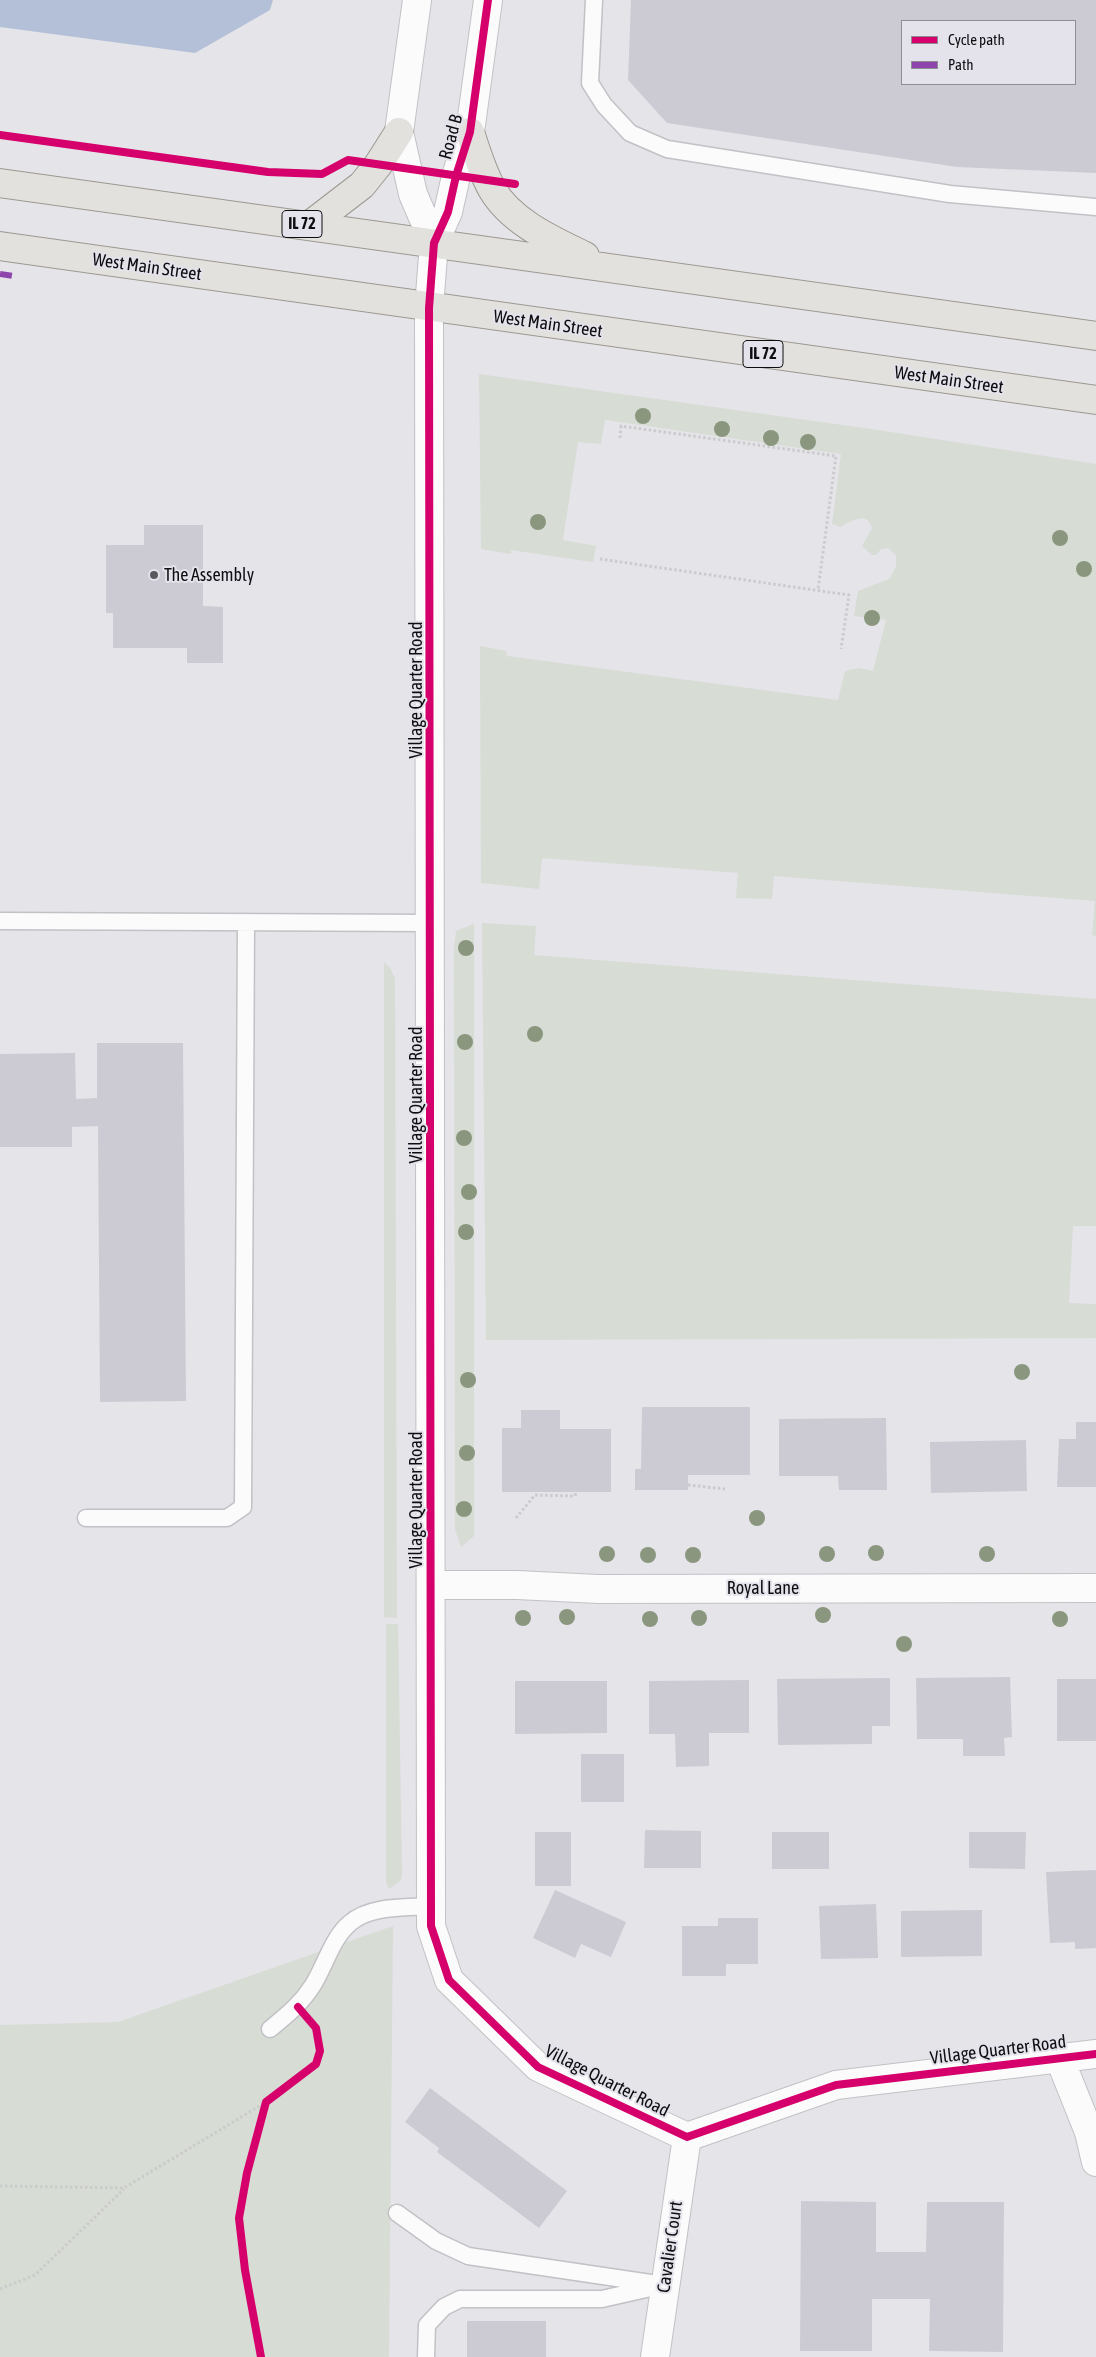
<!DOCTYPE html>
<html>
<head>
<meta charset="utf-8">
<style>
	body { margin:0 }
	#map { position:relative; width:1096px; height:2357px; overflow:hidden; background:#e5e4e9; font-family:"Asap Condensed",sans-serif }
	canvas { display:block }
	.legend { position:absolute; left:901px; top:20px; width:175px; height:65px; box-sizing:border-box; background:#e4e2eb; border:1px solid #8e8d94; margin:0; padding:6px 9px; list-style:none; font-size:15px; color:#0e0e11 }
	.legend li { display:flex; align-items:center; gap:10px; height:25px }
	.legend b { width:25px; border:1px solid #8e8d94 }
</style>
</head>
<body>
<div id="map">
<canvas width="1096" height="2357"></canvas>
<ul class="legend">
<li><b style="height:6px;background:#d6006c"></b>Cycle path</li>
<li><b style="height:6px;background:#8e44ad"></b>Path</li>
</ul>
</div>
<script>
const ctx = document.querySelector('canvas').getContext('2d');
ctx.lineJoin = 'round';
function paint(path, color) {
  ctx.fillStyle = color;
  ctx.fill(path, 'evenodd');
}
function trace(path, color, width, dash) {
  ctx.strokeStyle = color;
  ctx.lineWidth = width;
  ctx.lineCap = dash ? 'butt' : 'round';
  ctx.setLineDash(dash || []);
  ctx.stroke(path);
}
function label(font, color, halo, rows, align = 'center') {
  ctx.font = font + ' "Asap Condensed",sans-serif';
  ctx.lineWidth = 4;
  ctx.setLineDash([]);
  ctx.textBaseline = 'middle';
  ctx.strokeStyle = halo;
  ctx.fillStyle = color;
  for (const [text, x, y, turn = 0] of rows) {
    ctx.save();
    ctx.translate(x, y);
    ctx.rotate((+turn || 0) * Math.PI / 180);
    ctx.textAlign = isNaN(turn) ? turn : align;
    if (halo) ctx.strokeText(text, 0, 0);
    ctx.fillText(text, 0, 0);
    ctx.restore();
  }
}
const green = new Path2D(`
	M479,374L878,430L1096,464V936L1092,935L1095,901L774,876L772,899L736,898L738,873L542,858L539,889L481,883L480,646L506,651L507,656L838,700L845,671L859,668L873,671L886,620L854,616L858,591L889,579L896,567V555L888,548L881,549L876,555H872L862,546L872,528C867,510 852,521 840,527L832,524L841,454L605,420L601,444L578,442L563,540L596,546L593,562L511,550V554L481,549Z
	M482,923L536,926L534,955L1096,999V1226H1073L1069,1303L1096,1304V1338L486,1340Z
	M474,924V1536L461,1547L455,1529L454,948L456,931Z
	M384,962L390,968L395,978L397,1618L384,1617Z
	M386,1624H398L402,1873L401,1880L389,1889L386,1882Z
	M393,1926L389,2357H0V2025L118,2022Z`);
const water = new Path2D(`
	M0,0H273L270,10L195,53L0,27Z`);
const building = new Path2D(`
	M631,0H1096V173L957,167L667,123L628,80ZM902,21H1075V84H902Z
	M144,525H203V606L223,607V663H187V648H113V613H106V545H144Z
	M97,1043H183L186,1401L100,1402L98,1126L72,1127V1147H0V1054L75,1053L76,1099L97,1098Z
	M642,1407H750V1475H688V1490H635V1469H641Z
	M521,1410H560V1429H611V1492H502V1428H521Z
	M886,1418L887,1490H839L838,1476H779V1419Z
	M1076,1422H1096V1487H1057L1059,1439H1076Z
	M1026,1440L1027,1491L931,1493L930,1442Z
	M1010,1677L1012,1737L1004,1738L1005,1756H963V1739H917L916,1678Z
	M890,1678V1726H872V1744L778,1745L777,1679Z
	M1057,1679H1096V1741H1057Z
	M749,1680V1733H709V1766L676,1767L675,1734H649V1681Z
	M515,1681H607V1733L515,1734Z
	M581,1754H624V1802H581Z
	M645,1830L701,1831V1868H644Z
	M535,1832H571V1886H535Z
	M772,1832H829V1869H772Z
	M969,1832H1026L1025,1869L969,1868Z
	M1096,1870V1948L1075,1949V1942L1050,1943L1046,1872Z
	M555,1890L626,1922L611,1957L581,1944L575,1958L533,1938Z
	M876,1904L878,1958L821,1959L819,1906Z
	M982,1910V1956L901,1957V1911Z
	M718,1918H758V1964H726V1976H682V1926H718Z
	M430,2088L567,2191L539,2228L437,2152L439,2148L405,2122Z
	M801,2201L876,2202V2252H926L927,2202H1004L1003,2352L929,2351L930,2299H872V2351H800Z
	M467,2321H546V2357H467Z`);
const path = new Path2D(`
	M620,438L621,426L836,456L818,590
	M600,559L849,595L841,649
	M688,1485L725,1489
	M516,1518L535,1495L575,1496L576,1492
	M0,2186L124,2188L266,2102
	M0,2289L35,2275L124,2189`);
const lane = new Path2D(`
	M594,0L590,83L604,105L630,133L667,149L950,194L1096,207
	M0,921L431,923
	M86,1518H227L243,1507L246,922
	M270,2029C287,2015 301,2004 313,1985C325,1966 332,1938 350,1923C370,1905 407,1908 431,1906
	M397,2213L436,2241L468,2256L664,2285
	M426,2357L427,2325L444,2307L460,2299H602L655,2287`);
const street = new Path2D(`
	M417,0L399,132L413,194L434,243
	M488,0L470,132L456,176L448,212L434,243L429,308L431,1926L449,1980L538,2067L687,2137L836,2085L1096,2054
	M431,1585H517L598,1589L1096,1588
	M1059,2057L1089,2132L1096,2162
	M655,2357L687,2137`);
const primary = new Path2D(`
	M470,132C476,151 482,171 492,189C511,222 552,240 585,256
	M0,183L1096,336
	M310,225L362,185L378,165L399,132
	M0,246L1096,400`);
const quiet = new Path2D(`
	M0,274L14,276`);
const cycleway = new Path2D(`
	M488,0L470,132L456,176L448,212L434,243L429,308L431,1926L449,1980L538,2067L687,2137L836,2085L1096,2054
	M0,135L268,172L322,174L348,160L515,184
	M261,2357L245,2270L239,2218L247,2173L266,2102L316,2064L320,2051L316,2028L298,2007`);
const trees = [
	[643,416],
	[722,429],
	[771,438],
	[808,442],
	[538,522],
	[1060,538],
	[1084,569],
	[872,618],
	[466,948],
	[535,1034],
	[465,1042],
	[464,1138],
	[469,1192],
	[466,1232],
	[1022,1372],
	[468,1380],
	[467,1453],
	[464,1509],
	[757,1518],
	[876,1553],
	[607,1554],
	[827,1554],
	[987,1554],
	[648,1555],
	[693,1555],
	[823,1615],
	[567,1617],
	[523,1618],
	[699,1618],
	[650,1619],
	[1060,1619],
	[904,1644]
];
const markers = [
	[154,575,5,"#59595d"]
];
const shields = [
	[302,224,40],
	[763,354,40]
];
const shieldNames = [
	["IL 72",302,224],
	["IL 72",763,354]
];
const streetNames = [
	["Road B",451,137,-75],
	["West Main Street",147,267,8],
	["West Main Street",548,324,8],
	["West Main Street",949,380,8],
	["Village Quarter Road",416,690,-90],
	["Village Quarter Road",416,1095,-90],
	["Village Quarter Road",416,1500,-90],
	["Royal Lane",763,1588],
	["Village Quarter Road",998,2050,-7],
	["Village Quarter Road",607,2081,27],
	["Cavalier Court",670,2247,-82]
];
const poiNames = [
	["The Assembly",164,575]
];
paint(green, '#d7dcd4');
paint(water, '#b3c0d8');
paint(building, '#cccbd4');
trace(lane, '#c2c1c5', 19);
trace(street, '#c2c1c5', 30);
trace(primary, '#9c9891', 30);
trace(path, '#cccbcc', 3, [2.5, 2.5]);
trace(lane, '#fbfbfc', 16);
trace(street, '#fbfbfc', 28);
trace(primary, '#e3e1dd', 28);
trace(quiet, '#8e44ad', 6, [12, 6]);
trace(cycleway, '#d6006c', 8);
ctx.fillStyle = '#8a977e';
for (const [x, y] of trees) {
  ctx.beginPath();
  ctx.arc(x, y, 8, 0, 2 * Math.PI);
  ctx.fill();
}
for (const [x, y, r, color] of markers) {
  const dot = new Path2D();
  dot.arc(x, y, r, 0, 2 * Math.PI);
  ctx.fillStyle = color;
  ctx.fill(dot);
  trace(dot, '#e4e2eb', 2);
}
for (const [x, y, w] of shields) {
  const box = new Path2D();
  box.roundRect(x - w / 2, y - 13.5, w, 27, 4);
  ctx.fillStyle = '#e4e2eb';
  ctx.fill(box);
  trace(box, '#0e0e11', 1);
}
label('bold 16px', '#0e0e11', null, shieldNames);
label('18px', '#0e0e11', '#e4e2eb', streetNames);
label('18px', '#0e0e11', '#e4e2eb', poiNames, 'left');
</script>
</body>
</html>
